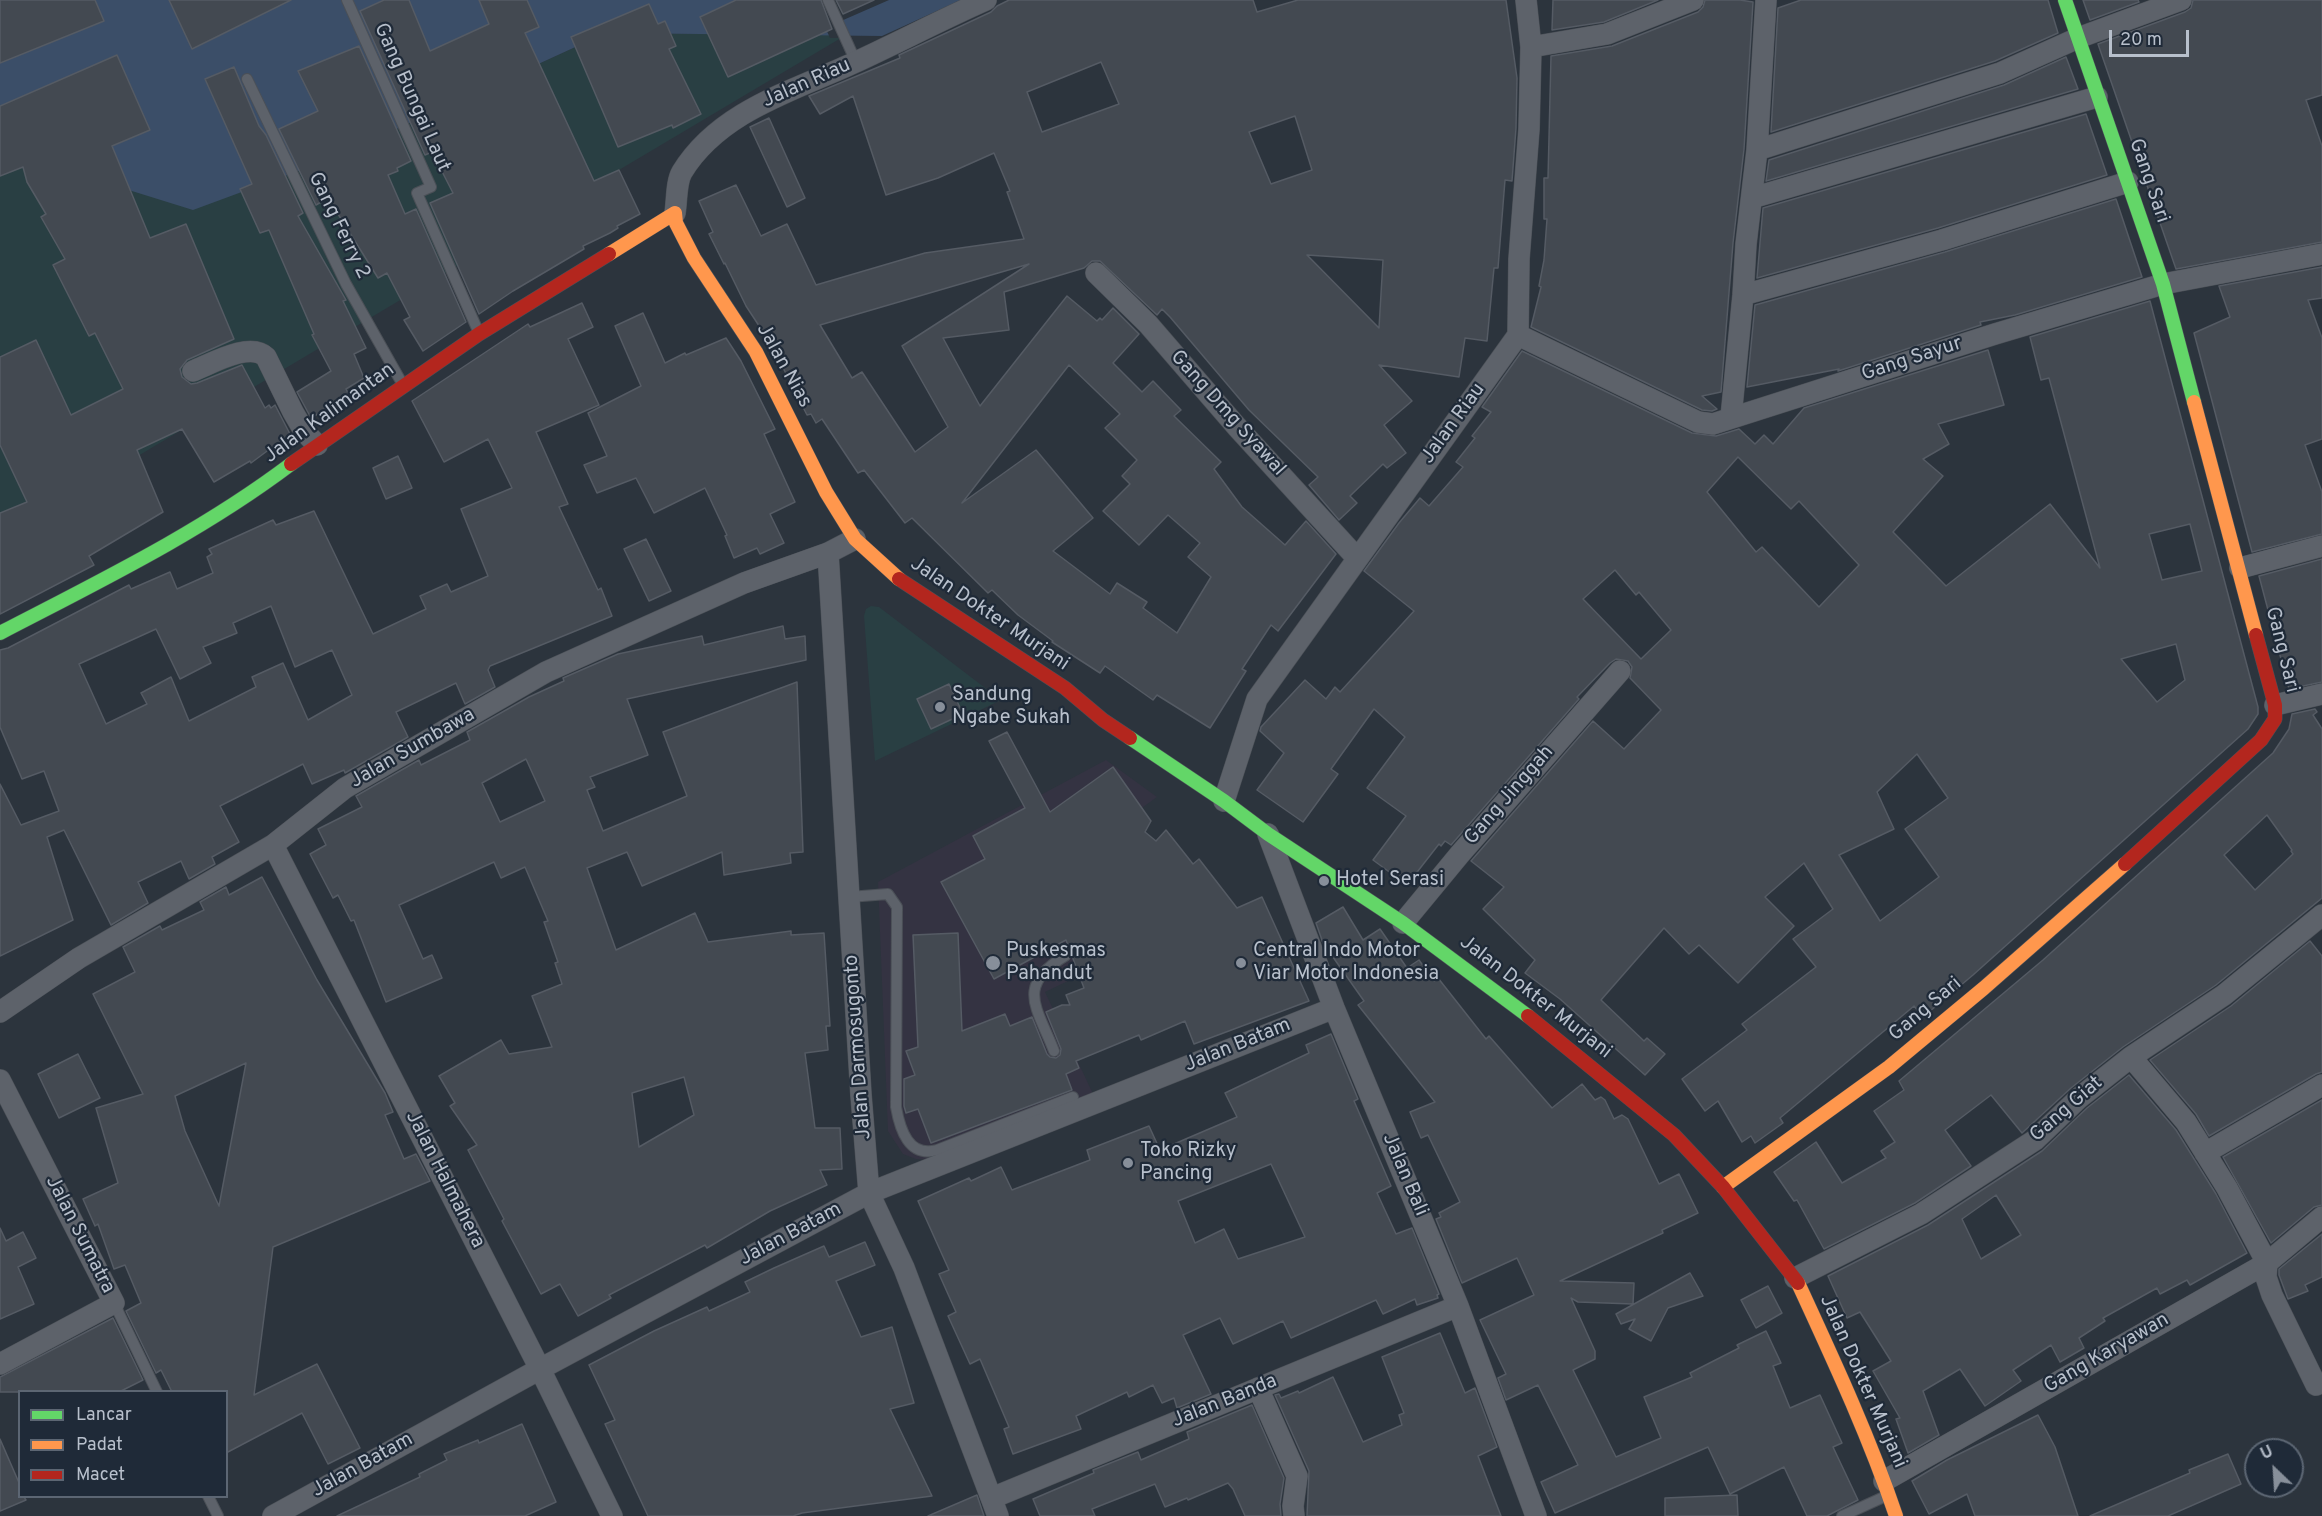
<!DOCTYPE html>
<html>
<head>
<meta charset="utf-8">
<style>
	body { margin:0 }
	#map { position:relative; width:2322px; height:1516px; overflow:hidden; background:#2c343d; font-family:Overpass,sans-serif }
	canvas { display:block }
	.legend { position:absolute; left:18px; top:1390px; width:210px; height:108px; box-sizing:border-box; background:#1f2a38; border:2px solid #5c6673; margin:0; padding:8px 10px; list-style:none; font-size:18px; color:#b8c0cc }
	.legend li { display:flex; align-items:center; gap:12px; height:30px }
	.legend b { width:30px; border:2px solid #5c6673 }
	.north { position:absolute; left:2244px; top:1438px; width:60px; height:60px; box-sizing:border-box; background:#1f2a38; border:2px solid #5c6673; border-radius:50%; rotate:335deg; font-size:16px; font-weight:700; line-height:24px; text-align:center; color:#b8c0cc }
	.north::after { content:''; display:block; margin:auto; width:21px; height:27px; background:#878f9a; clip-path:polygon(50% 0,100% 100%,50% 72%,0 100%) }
	.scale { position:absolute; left:2109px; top:30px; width:80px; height:27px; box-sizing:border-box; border:3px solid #b8c0cc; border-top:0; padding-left:8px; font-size:18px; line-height:21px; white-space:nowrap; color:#b8c0cc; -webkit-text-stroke:4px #1f2a38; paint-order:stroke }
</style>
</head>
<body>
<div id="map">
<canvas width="2322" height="1516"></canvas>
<ul class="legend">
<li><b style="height:8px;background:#63d668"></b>Lancar</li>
<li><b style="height:8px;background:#ff974d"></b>Padat</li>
<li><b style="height:8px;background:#b3261e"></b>Macet</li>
</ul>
<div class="north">U</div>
<div class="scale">20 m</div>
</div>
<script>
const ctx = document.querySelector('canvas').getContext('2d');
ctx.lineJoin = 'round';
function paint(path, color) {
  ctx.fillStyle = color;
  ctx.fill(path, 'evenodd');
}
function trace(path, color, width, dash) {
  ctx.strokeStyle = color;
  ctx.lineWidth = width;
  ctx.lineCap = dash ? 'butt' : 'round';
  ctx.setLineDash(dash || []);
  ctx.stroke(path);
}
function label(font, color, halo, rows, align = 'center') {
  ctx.font = font + ' Overpass,sans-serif';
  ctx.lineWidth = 4.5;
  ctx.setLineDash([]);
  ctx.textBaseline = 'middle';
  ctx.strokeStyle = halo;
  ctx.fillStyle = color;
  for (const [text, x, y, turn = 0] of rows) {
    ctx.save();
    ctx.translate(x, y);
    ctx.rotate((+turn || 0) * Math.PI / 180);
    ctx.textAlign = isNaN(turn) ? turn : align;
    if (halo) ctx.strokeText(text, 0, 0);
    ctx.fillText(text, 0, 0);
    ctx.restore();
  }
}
const medical = new Path2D(`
	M1106,760L1157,797L1096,841L1166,934L1045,992L1094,1096L930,1160L916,1159L903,1154L888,1131L878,882Z`);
const green = new Path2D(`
	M606,33L846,35L0,538V150L331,159Z
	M871,606L879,607L1001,700L875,761L864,616L866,609Z`);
const water = new Path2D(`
	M0,0H961L882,36L606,33L331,159L193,210L0,150Z`);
const pier = new Path2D(`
	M813,0H889L841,21L848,38H830Z`);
const building = new Path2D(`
	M0,0H95L104,21L0,63Z
	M169,0H291L192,49Z
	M384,0H409L430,51L489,24L479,0H527L539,27L525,33L594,181L619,170L640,214L617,226L618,228L610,233L583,246L584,249L513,291L479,314L430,203L453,193L432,152L425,155L360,11Z
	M736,0H821L832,29L728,77L700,17Z
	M836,0H874L843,14Z
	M1009,0H1253L1257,12L1298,0H1506L1517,78L1516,128L1512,181L1505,180L1498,268H1494L1487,341L1465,338L1459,377L1379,365L1412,401L1384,425L1406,453L1387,468L1383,464L1350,496L1357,503L1339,520L1309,485L1318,477L1249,410L1170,317L1162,309L1157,315L1100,261H1092L1084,268L1004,292L1009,330L943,338L980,406L1067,296L1097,321L1100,318L1102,320L1113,308L1139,334L1113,363L1142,392L1153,381L1181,410L1174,416L1221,462L1214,469L1242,507L1285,545L1306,521L1336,554L1278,631L1271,625L1242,669L1246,671L1210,728L1157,695L1153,700L1105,666L1100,673L1052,642L1053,641L1018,615L992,590L988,593L912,518L905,523L864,470L858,473L822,419L816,423L811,414L807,415L771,344L746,306L725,263L724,264L709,234L713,232L699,201L736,185L761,236L787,224L816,285L925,253L1024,239L1007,192L1010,191L994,153L938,178L886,195L853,96L820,114L809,96L900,58L899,55L991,12L997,6ZM1101,62L1119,104L1042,132L1027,92ZM1295,116L1312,170L1271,184L1249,132ZM1307,255L1383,260L1379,328ZM1029,264L902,346L948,427L915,452L862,372L852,378L820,325ZM1069,365L1120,414L1105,428L1137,460L1122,476L1130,484L1103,511L1139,545L1168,515L1200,543L1188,557L1211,577L1177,633L1143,608L1147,602L1117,583L1110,594L1053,551L1093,518L1036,450L962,503Z
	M1553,0H1658L1604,22L1552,30Z
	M1705,0H1740L1753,2L1744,149L1733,243L1721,392L1702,396L1717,409L1712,411L1702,410L1531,327L1541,287L1539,286L1544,260L1547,219H1544V178H1548L1551,56L1612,46L1698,12L1703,7Z
	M1801,0H2048L2058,33L1995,61L1771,132L1778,8Z
	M2083,0H2138L2139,2L2090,20Z
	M2193,0H2322V95L2306,100L2322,146V242L2176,269L2098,44L2185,12L2191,8Z
	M649,4L658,24L665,21L676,46L669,49L701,114L673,128L672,125L618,147L571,37Z
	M359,46L411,161L397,168L398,171L388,175L405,214L416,209L466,322L423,351L404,320L410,317L387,273L378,278L328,198L316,205L279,129L318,111L298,71Z
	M117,55L150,130L112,146L150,238L186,224L234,339L187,360L180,369L182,377L191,384L197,383L242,365L265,408L269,405L271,408L275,405L290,434L251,463L250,461L214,482L182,429L137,450L163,512L89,556L94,565L0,614V513L27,502L0,445V357L36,340L71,415L123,389L95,333L89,336L53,265L65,259L41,217L46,214L27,182L23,167L0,176V106Z
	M2066,57L2078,89L1766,181L1769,160L2004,85Z
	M234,67L259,126L266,135L303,213L298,216L346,300L343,301L366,348L354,354L364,378L346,389L349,395L311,418L297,392L331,371L312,335L314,334L269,230L260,233L240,189L252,184L205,79Z
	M2086,114L2107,175L1938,228L1757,278L1763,208Z
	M769,118L805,198L787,207L750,127Z
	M2116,199L2142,277L2015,315L1980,322L1981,325L1838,371L1839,369L1747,387L1755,305L1945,252Z
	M2322,267V298L2308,300L2322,338V439L2305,445L2322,492V534L2252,552L2194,333L2230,317L2219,286Z
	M2150,301L2258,707V714L2248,729L1973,975L1923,1017L1914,1006L1780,1118L1783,1123L1755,1143L1751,1136L1742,1142L1718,1101L1705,1111L1682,1079L1747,1030L1742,1024L1816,967L1793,939L1833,909L1804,863L1765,897L1794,926L1738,983L1699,945L1689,954L1664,928L1601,1000L1644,1041L1647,1038L1665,1054L1645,1075L1560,999L1525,973L1535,960L1483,909L1504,887L1471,861L1593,721L1624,749L1661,710L1630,678L1632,667L1628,661L1616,659L1610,663L1577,697L1579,699L1451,845L1445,841L1441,846L1439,844L1407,885L1373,860L1406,816L1367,788L1405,737L1374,709L1331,769L1338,774L1303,822L1257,790L1284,753L1260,731L1261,727L1305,680L1326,699L1335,687L1340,692L1414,611L1364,571L1399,523L1420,498L1429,506L1463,467L1456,462L1475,438L1472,436L1491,412L1482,407L1522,351L1692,433L1716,436L1739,429L1755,444L1764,435L1773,444L1804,408L1988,350L2004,405L1938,424L1949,444L1923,459L1943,476L1893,532L1946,586L2050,504L2100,568L2049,378L2041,380L2030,337ZM1738,457L1791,509L1799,501L1859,565L1819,607L1762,547L1756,552L1707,492ZM2190,524L2202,571L2162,580L2149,534ZM1615,570L1636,595L1639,592L1671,630L1641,659L1583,599ZM2176,644L2185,680L2157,702L2121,659ZM1917,754L1948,798L1905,829L1939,877L1880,921L1839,855L1894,829L1877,792Z
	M582,303L593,327L568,339L599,405L536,432L568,504L559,507L598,590L601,588L612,616L490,666L488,670L495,687L465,704L456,683L396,712L408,737L345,773L344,770L312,784L303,764L220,806L239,842L212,857L215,864L189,879L181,861L138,882L148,903L111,925L64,830L47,837L73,920L0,956V784L21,825L59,811L44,771L22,779L0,727V650L8,648L129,585L131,589L170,572L177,589L213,573L207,557L212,554L209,549L273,520L276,525L314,511L373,634L426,609L420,596L447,584L451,592L488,576L461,509L512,488L488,439L444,462L412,401L528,324L530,327ZM271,606L295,667L332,650L352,695L308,720L283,663L252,677L256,687L189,721L171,677L141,693L147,704L106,724L79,664L156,629L180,679L211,663L203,647L237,633L233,623Z
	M643,313L665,363L685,353L686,355L726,338L741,361L775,429L764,434L795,502L770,514L784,543L760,554L757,548L734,558L725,536L727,535L705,488L654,513L636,478L597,493L584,465L607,456L588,413L641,386L615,326Z
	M398,456L412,488L386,499L373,468Z
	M646,539L671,591L649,601L624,549Z
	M2322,559V682L2289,689L2259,576Z
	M783,626L785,639L805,636L806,660L627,699L648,755L590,777L595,787L587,790L603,831L687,796L663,732L797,682L803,852L790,853L791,863L724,875L722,852L642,886L627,852L587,868L616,950L695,913L708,942L791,931V935L824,933L830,1026H826L828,1050L805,1053L815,1128H840L842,1169L820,1170L827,1185L770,1211L707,1248L705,1245L609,1295L611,1298L578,1316L560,1284L541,1294L502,1221L504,1219L468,1150L477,1145L450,1106L455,1103L439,1076L501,1040L509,1054L552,1047L532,996L562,984L555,963L558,962L544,922L548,921L525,867L501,878L494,862L399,905L423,959L432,955L442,978L386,1002L354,920L351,921L338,895L333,898L310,854L326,845L318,829L362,807L356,796L419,760L421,765L470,740L467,732L529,697L564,681L563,678L618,654L702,636L704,645ZM526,759L545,801L500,822L482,783ZM684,1077L694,1115L639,1147L632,1093Z
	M949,684L963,714L931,729L917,699Z
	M2315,709L2317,712L2313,715L2322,729V898L2216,985L2123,1047L2071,1088L2022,1133L1991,1095L1945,1130L1971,1166L1915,1203L1824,1249L1797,1200L1794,1201L1774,1172L1816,1142L1842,1183L1886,1158L1881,1151L1895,1142L1874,1111L1904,1090L1899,1081L2043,960L2273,753L2289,729L2292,714ZM2267,815L2292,850L2291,851L2293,854L2255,890L2224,855Z
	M1007,732L1050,812L1113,767L1151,821L1145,832L1156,841L1166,830L1193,864L1199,859L1237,908L1262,897L1309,1001L1194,1044L1185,1021L1141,1040L1139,1035L1076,1061L1079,1068L1066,1074L1072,1090L931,1143L918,1109L906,1113L904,1106V1079L915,1075L906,1051L918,1047L913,935L958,933L962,1031L1005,1014L1010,1026L1032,1017L1047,1054L1050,1057L1056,1058L1060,1055L1061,1049L1046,1012L1062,1005H1070L1066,995L1084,988L1066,940L994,979L941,882L985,859L973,836L1025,808L989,741Z
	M262,877L317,980L385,1093L393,1112L385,1115L404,1159L416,1154L430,1181L273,1247L254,1395L317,1364L360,1448L328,1464L302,1413L226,1453V1392H172L161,1370L156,1373L126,1311L141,1303L125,1265L114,1269L98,1224L95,1226L83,1199L118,1183L96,1108L143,1094L93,994L135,972L123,947L160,926L162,930L204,910L200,902L226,887L229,895ZM246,1063L219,1206L185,1131L175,1096Z
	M1343,907L1363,940L1380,929L1407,968L1419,960L1434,981L1438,978L1486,1039L1489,1036L1552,1108L1582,1084L1595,1100L1601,1097L1605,1100L1614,1119L1622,1115L1628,1119L1659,1184L1679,1174L1698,1213L1662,1230L1663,1233L1560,1281L1634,1283L1633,1304L1578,1302L1571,1298L1595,1351V1359L1573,1370L1616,1457L1661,1438L1644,1397L1692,1377L1690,1373L1739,1348L1737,1345L1766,1331L1781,1363L1773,1366L1790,1408L1820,1395L1842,1443L1833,1447L1858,1500L1827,1516H1807L1784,1467L1730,1494L1708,1447L1555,1513L1541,1482L1578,1465L1538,1385L1506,1400L1498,1378L1506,1374L1480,1320L1534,1295L1517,1258L1462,1283L1436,1219L1441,1217L1439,1213L1460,1202L1428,1135L1421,1138L1410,1112L1435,1102L1358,1005L1364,1001L1323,943L1316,923Z
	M2310,941L2322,956V1072L2316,1074L2209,1136L2196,1114L2150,1060L2231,1006Z
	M1331,1034L1358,1099L1354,1101L1391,1186L1377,1193L1396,1234L1412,1228L1439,1294L1437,1295L1438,1298L1417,1305L1415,1299L1383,1314L1376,1300L1291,1338L1283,1321L1233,1344L1220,1318L1183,1335L1211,1394L1177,1408L1174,1398L1162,1403L1153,1385L1129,1397L1127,1392L1076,1416L1081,1429L1013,1454L1004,1429L1009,1427L980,1359L970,1364L948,1316L956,1312L939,1274L949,1270L918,1201L969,1178L971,1181L1001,1167L1012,1190L1090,1160L1087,1150L1149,1126L1160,1150L1237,1117L1225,1093L1309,1053L1306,1045ZM1271,1164L1305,1237L1238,1259L1224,1229L1195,1243L1178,1201Z
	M78,1054L100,1098L59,1118L38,1074Z
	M2129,1075L2176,1130L2216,1194L2247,1253L2190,1285L2187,1280L2160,1294L2157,1288L2103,1318L2105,1321L2079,1338L2084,1348L2060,1362L2051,1345L2013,1370L2021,1381L1985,1406L1960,1369L1923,1391L1939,1435L1908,1453L1896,1419L1900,1418L1873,1371L1891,1361L1860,1312L1847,1318L1828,1276L1928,1225L2042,1151L2087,1108ZM1996,1195L2021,1235L1981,1259L1962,1219Z
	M2322,1100V1205L2314,1207L2271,1243L2223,1157Z
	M0,1228L6,1241L23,1232L36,1258L18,1267L34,1304L0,1319Z
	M2322,1234V1277L2305,1285L2308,1291L2288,1299L2279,1275V1269Z
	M865,1242L875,1265L836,1281L861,1337L892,1327L914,1403L890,1409L932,1496L802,1513L793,1516H648L605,1424L615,1420L589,1365L654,1331L707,1307L709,1311L750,1292L745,1282L774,1268L824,1246L829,1257Z
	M1690,1273L1703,1296L1668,1308L1651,1341L1629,1329L1635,1319L1621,1324L1616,1314Z
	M1768,1286L1782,1313L1756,1328L1741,1300Z
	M113,1318L143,1380L119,1392H0V1377Z
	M1440,1333L1465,1393L1475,1388L1497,1447L1478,1456L1501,1516H1307L1309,1471L1275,1395L1279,1394L1281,1398L1298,1391L1299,1393L1333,1377L1363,1442L1402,1425L1399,1415L1404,1413L1382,1357Z
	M1252,1405L1284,1478L1280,1504L1281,1516H1245L1233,1489L1228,1483L1188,1500L1187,1498L1165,1507L1155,1484L1092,1509L1095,1516H1040L1033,1499L1094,1473L1093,1470L1138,1452L1141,1460L1189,1439L1187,1432Z
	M2038,1415L2055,1447L2078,1516H1975L1967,1494L1929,1514L1912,1481L1947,1460Z
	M522,1424L556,1502L525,1516H337L420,1477L419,1474L447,1460L444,1454L478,1440L479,1443Z
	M0,1439L20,1485V1497H24L26,1500L0,1511Z
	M2228,1454L2241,1484L2168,1516H2090L2190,1473L2189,1470Z
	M977,1495L984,1516H928Z
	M1737,1495L1738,1516H1665V1498Z`);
const lane = new Path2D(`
	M347,0L431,187L417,193L479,333
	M828,0L856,62
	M247,79L346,284L403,385
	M849,897L888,894L897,907L896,1107C900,1130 909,1158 937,1150L1073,1097
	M1054,1051C1037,1007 1015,986 1065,956
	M114,1303L157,1392
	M208,1496L218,1516
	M1842,1516L1886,1496`);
const street = new Path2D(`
	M1531,47L1607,34L1693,0
	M1757,150L2000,73L2078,38L2181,0
	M1752,198L2097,97
	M675,213C677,201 676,182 682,172C720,110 796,90 858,61C901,41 943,19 986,0
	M1096,273L1148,324L1237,427L1356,557
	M1743,295L1942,240L2128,182
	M1518,335L1698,422L1713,424L1995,334L2163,284L2322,254
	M193,371C211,364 250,341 266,357L293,412L304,431L317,445
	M1731,417L1743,295L1746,244L1757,150L1766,0
	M828,553L861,1095L869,1193L904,1268L998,1516
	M2240,568L2322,546
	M2275,705L2322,694
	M1224,801L1257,699L1518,335L1519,259L1529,129L1531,47L1526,0
	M1268,834L1334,1008L1458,1306L1536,1516
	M273,845L540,1369L612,1516
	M1403,923L1460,854L1620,671
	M0,1012L79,958L273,845L345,788L546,672L744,583L828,553L855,539
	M2131,1057L2186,1122L2227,1188L2267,1263L2266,1277L2272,1295L2316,1385
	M0,1080L114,1303L0,1364
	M2205,1153L2322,1085
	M1795,1278L1921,1214L2035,1140L2079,1098L2131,1057L2224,995L2322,915
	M1258,1388L1297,1476L1293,1506L1294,1516
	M1884,1481L2267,1263L2322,1217
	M992,1498L1458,1306
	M273,1516L540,1369L869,1193L1334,1008`);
const fast = new Path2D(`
	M2065,0L2163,284L2194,402
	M0,633C100,581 201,532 291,464
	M1130,738L1224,801L1268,834L1403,923L1528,1016`);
const slow = new Path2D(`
	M609,254L675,213L676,223L694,258L756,352L826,492L855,539L899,579
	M2194,402L2256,635
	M1723,1187L1889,1067L1984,988L2125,864
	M1798,1283C1833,1359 1869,1436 1896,1516`);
const jam = new Path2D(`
	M291,464L479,334L609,254
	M899,579L1065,688L1103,720L1130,738
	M2125,864L2261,740L2275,719V705L2256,635
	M1528,1016L1674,1135L1723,1187L1798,1283`);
const markers = [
	[940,707,6,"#878f9a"],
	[1324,881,6,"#878f9a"],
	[993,963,8,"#878f9a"],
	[1241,963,6,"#878f9a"],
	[1128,1163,6,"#878f9a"]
];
const streetNames = [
	["Jalan Riau",807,84,-24],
	["Gang Bungai Laut",411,98,66],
	["Gang Sari",2148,181,71],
	["Gang Ferry 2",338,226,64],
	["Gang Sayur",1912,360,-18],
	["Jalan Nias",783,366,61],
	["Jalan Kalimantan",330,414,-36],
	["Gang Dmg Syawal",1227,414,48],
	["Jalan Riau",1454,424,-54],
	["Jalan Dokter Murjani",989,615,34],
	["Gang Sari",2281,650,76],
	["Jalan Sumbawa",413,749,-30],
	["Gang Jinggah",1510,796,-49],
	["Jalan Dokter Murjani",1535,998,38],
	["Gang Sari",1926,1010,-40],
	["Jalan Batam",1238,1046,-22],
	["Jalan Darmosugonto",859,1047,-94],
	["Gang Giat",2067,1110,-41],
	["Jalan Bali",1404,1175,67],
	["Jalan Halmahera",444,1180,63],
	["Jalan Sumatra",79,1235,63],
	["Jalan Batam",791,1235,-28],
	["Gang Karyawan",2107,1354,-30],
	["Jalan Dokter Murjani",1862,1382,66],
	["Jalan Banda",1225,1402,-22],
	["Jalan Batam",363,1466,-29]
];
const poiNames = [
	["Sandung",952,696],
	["Ngabe Sukah",952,719],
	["Hotel Serasi",1336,881],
	["Puskesmas",1006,952],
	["Pahandut",1006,975],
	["Central Indo Motor",1253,952],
	["Viar Motor Indonesia",1253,975],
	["Toko Rizky",1140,1152],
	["Pancing",1140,1175]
];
paint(medical, '#343342');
paint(green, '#293f43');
paint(water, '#3b4e68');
paint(pier, '#2c343d');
paint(building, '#434951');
trace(building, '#555b64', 1.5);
trace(lane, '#4b5057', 12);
trace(street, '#4b5057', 22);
trace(fast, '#4b5057', 15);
trace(slow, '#4b5057', 15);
trace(jam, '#4b5057', 15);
trace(lane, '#5d626a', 10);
trace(street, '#5d626a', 21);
trace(fast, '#63d668', 14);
trace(slow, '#ff974d', 14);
trace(jam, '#b3261e', 14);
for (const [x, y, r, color] of markers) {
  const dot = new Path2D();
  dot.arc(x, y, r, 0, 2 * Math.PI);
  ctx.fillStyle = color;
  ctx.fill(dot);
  trace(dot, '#1f2a38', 2);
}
label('20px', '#b8c0cc', '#1f2a38', streetNames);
label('20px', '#b8c0cc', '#1f2a38', poiNames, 'left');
</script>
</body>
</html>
